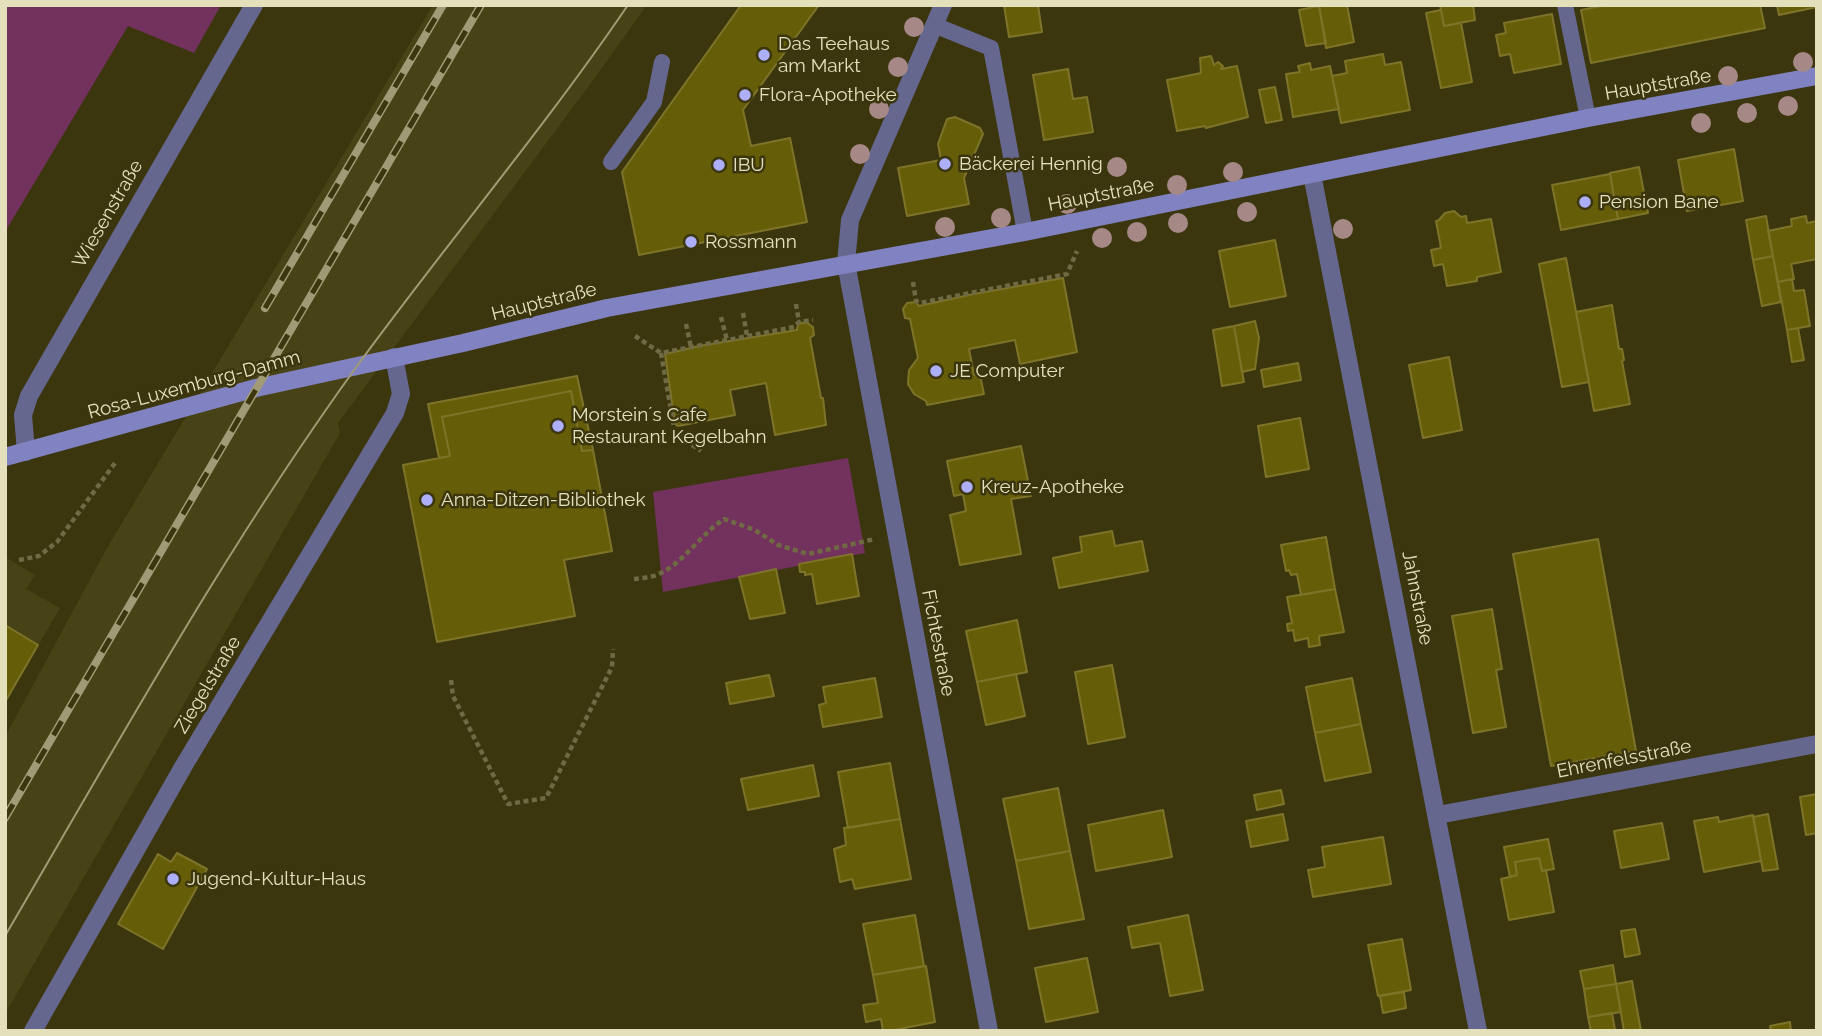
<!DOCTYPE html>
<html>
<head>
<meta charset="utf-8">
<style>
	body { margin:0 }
	#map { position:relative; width:1822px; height:1036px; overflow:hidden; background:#3b360e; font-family:Raleway,sans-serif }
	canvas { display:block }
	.frame { position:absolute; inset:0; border:7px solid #e4e0bc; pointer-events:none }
</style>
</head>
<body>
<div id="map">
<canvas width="1822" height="1036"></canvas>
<div class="frame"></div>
</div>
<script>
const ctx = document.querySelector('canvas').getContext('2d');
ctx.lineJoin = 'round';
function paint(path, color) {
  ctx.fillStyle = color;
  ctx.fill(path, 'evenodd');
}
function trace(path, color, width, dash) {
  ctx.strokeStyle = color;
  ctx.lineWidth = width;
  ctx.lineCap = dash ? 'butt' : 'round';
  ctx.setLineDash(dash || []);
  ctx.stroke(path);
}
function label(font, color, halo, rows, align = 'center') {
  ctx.font = font + ' Raleway,sans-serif';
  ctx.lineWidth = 5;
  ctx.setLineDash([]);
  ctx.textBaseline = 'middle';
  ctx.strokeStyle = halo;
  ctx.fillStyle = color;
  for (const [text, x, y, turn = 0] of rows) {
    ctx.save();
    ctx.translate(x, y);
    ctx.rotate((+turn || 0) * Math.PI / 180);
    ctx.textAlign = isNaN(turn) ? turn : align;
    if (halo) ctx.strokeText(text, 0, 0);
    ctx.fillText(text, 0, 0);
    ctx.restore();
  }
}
const built = new Path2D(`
	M433,5H647L591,83L338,423L340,433L5,1014V737L107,548Z
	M5,557L35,575L26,589L60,608L5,702Z`);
const green = new Path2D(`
	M5,5H221L194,53L128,26L5,232Z
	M848,458L865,553L663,592L653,492Z`);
const building = new Path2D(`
	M741,5H819L743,110L751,146L790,138L807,222L639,255L622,172Z
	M1004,5H1038L1042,32L1009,37Z
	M1347,5L1354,42L1326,48L1319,6Z
	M1440,5H1473L1475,20L1444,26Z
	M1606,5H1760L1765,28L1591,63L1581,10Z
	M1777,5H1817V7L1779,15Z
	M1319,6L1326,43L1306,46L1299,10Z
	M1441,10L1444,26L1461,23L1472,82L1441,88L1426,13Z
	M1552,14L1561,64L1514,73L1510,54L1500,56L1496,35L1506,33L1504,23Z
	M1383,54L1385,65L1401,62L1410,110L1341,123L1332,76L1347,73L1345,61Z
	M1211,56L1214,65L1218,62L1223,66L1221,69L1237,66L1248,117L1206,128L1205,126L1177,131L1167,80L1201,73L1200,58Z
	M1310,63L1311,70L1330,66L1339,109L1293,117L1286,74L1300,72L1298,66Z
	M1068,69L1073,99L1087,97L1093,132L1044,140L1033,75Z
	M1275,87L1282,120L1266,123L1259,90Z
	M955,117L980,128L983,134L964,178L969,204L907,216L898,168L941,160L938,144L947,119Z
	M1734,149L1743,201L1687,211L1678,160Z
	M1639,167L1648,213L1618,219L1610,173Z
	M1610,174L1618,219L1561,230L1552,185Z
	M1454,211L1461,217L1466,216L1467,223L1491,219L1501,272L1477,277V281L1447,286L1443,264L1434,266L1431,250L1441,248L1436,221L1439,220L1445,213Z
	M1766,216L1773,256L1753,260L1746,220Z
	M1806,216L1807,223L1817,221V259L1791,264L1794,279L1778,282L1768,231L1792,226L1791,219Z
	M1275,240L1286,296L1230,307L1219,251Z
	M1773,256L1781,302L1762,306L1753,260Z
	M1566,258L1589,382L1562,387L1539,264Z
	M1063,278L1077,352L1020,364L1015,340L969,349L974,375H980L984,394L927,405L926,401L914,394L908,384L909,370L918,358L910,319L905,318L903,309L907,303L916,302L919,306L969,295Z
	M1792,279L1794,291L1804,290L1810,326L1787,330L1778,282Z
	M1612,305L1619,349H1622L1624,360L1622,361L1630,404L1594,411L1576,312Z
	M1255,321L1259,338L1255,369L1242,372L1234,326Z
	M806,322L813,327L814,335L810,338L821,398H823L826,425L775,435L766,383L730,390L735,415L678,426L675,424L665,354L699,346L797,330L798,324Z
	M1234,326L1244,382L1222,386L1213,330Z
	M1798,328L1804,360L1792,362L1787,330Z
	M1449,357L1462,430L1423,438L1409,365Z
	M1298,363L1301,380L1264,387L1261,370Z
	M577,376L593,450L582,451L571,391L442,417L450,456L439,458L428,404Z
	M571,391L582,451L593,450L612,551L564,560L575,616L437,642L403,465L450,456L442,417Z
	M1300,418L1309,469L1266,477L1258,426Z
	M1021,446L1031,496L1011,499L1021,554L960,565L950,515L966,511L963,494L954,496L947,461Z
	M1112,531L1115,546L1142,541L1148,571L1059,588L1053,558L1082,552L1080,537Z
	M1326,537L1335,589L1301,595L1297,574L1291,575L1289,570L1286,571L1281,545Z
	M1598,539L1636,751L1551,766L1513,554Z
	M852,554L859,596L817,604L812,574L805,575V572H800L799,564Z
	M776,569L785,613L750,619L739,577Z
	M1335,589L1344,632L1319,636L1320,645L1309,647L1308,638L1295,641L1293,630L1288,631L1287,624L1292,623L1287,597Z
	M1492,609L1502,669L1496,670L1506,727L1473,733L1452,616Z
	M1017,620L1027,672L977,682L966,631Z
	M5,625L38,645L5,702Z
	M1112,665L1125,737L1088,744L1075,672Z
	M1016,674L1025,716L986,725L977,682Z
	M769,675L774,696L730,704L726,683Z
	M875,678L882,717L823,727L819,705L826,703L823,687Z
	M1352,678L1361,724L1315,733L1306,687Z
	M1361,724L1371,772L1325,781L1315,733Z
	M890,763L900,819L848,828L838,772Z
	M813,765L819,796L748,810L741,779Z
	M1058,788L1070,851L1016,861L1003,799Z
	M1281,790L1284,804L1257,810L1254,795Z
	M1817,794V833L1806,835L1800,797Z
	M1163,810L1172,857L1096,871L1088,825Z
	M1283,814L1288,840L1251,847L1246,821Z
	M1768,814L1778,869L1763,871L1753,817Z
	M1753,815L1761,861L1704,872L1694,821L1718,817L1719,822Z
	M900,819L911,879L855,889L852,879L840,882L834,849L846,845L844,828Z
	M1662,823L1669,859L1621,868L1614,831Z
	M1383,837L1391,884L1313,897L1308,870L1325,867L1322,847Z
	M1548,839L1554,869L1542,871L1539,858L1515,862L1517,875L1510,877L1504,847Z
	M1070,851L1084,919L1029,929L1016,861Z
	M177,853L207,869L163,949L118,924L158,854L171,862Z
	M1539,858L1542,871L1546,870L1554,912L1509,920L1501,879L1517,875L1515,862Z
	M915,915L924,966L873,975L863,924Z
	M1188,915L1203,990L1170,996L1160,943L1132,948L1128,927Z
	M1635,929L1640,954L1625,957L1621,931Z
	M1402,939L1411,990L1378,996L1368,945Z
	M1087,958L1098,1012L1046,1022L1035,968Z
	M1613,965L1616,984L1584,989L1580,971Z
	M926,966L935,1022L889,1031H883L881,1019L866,1022L863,1005L878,1003L873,975Z
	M1632,981L1641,1031H1624L1616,984Z
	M1616,984L1621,1012L1588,1017L1584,989Z
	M1404,992L1406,1008L1383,1013L1380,996Z
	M1612,1013L1615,1030L1591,1031L1588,1017Z
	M1790,1022L1791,1031H1771L1770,1026Z`);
const path = new Path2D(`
	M913,282L916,301L920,303L1067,274L1077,251
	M796,304L799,322
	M743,313L747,336
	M721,317L727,340
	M686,324L691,347
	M635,336L661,353L794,327L799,322L813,320
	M661,353L675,433L701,451
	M19,560L39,556L57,542L115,463
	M634,579C643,578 654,577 661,573C685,561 701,534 724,519L755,530L778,545L808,554L875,539
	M451,680L453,696L508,804L546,798L612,667L613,649`);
const lane = new Path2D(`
	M1565,5L1588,118
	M934,25L991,48L1025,232
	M611,162L654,102L662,62`);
const street = new Path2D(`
	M943,5L850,220L846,263L989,1031
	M1312,174L1478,1031
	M26,452L23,415L29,396L254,5
	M1438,815L1817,744
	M33,1031L183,767L395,413L401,394L394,357`);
const secondary = new Path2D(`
	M5,457L256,388L463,343L607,308L1025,232L1588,118L1817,76`);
const tram = new Path2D(`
	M5,936C118,743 226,547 357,366C446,244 543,130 628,5`);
const rail = new Path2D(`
	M265,308L443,5
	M5,818L481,5`);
const trees = [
	[914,27],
	[1803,62],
	[898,67],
	[1728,76],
	[1788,106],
	[879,109],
	[1747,113],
	[1701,123],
	[860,154],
	[1117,167],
	[1233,172],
	[1177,185],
	[1067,204],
	[1247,212],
	[1001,218],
	[1178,223],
	[945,227],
	[1343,229],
	[1137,232],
	[1102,238]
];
const markers = [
	[764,55,7,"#adaffb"],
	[745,95,7,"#adaffb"],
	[945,164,7,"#adaffb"],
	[719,165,7,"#adaffb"],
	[1585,202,7,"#adaffb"],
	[691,242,7,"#adaffb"],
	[936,371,7,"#adaffb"],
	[558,426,7,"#adaffb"],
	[967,487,7,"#adaffb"],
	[427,500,7,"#adaffb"],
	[173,879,7,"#adaffb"]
];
const poiNames = [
	["Das Teehaus",778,44],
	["am Markt",778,66],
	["Flora-Apotheke",759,95],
	["Bäckerei Hennig",959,164],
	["IBU",733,165],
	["Pension Bane",1599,202],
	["Rossmann",705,242],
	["JE Computer",950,371],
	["Morstein´s Cafe",572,415],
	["Restaurant Kegelbahn",572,437],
	["Kreuz-Apotheke",981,487],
	["Anna-Ditzen-Bibliothek",441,500],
	["Jugend-Kultur-Haus",187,879]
];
const streetNames = [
	["Hauptstraße",1658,85,-10],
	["Hauptstraße",1101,195,-11],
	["Wiesenstraße",108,214,-60],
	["Hauptstraße",544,302,-14],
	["Rosa-Luxemburg-Damm",194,385,-15],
	["Jahnstraße",1417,598,79],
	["Fichtestraße",938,643,79],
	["Ziegelstraße",208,685,-59],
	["Ehrenfelsstraße",1624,759,-11]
];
paint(built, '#484316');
paint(green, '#73325d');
paint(building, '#665d09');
trace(building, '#7d7429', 2);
trace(path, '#6f6a43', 4.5, [5, 3.5]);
trace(lane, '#66678f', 16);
trace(street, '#66678f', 18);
trace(secondary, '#8182c1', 18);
trace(tram, '#a09b76', 2);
trace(rail, '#a09b76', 8);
trace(rail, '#3b360e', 5, [16]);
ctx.fillStyle = '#a68886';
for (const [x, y] of trees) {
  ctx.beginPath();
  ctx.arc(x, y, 10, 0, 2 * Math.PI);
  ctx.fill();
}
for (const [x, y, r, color] of markers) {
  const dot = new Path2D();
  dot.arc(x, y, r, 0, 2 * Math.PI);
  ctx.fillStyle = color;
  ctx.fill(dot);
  trace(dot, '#3b360e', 2.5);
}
label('19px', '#e4e0bc', '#3b360e', poiNames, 'left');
label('19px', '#e4e0bc', '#3b360e', streetNames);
</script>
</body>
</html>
